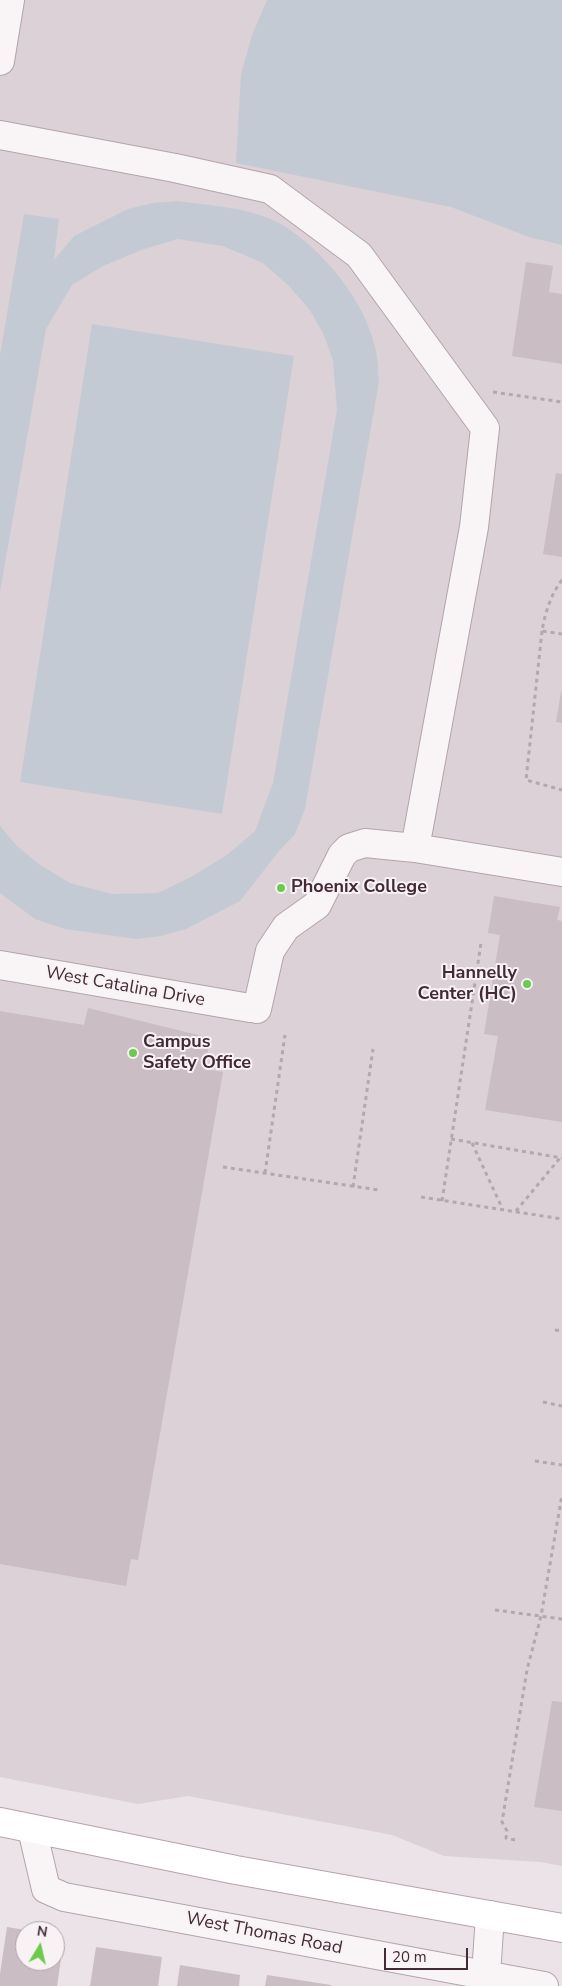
<!DOCTYPE html>
<html>
<head>
<meta charset="utf-8">
<style>
	body { margin:0 }
	#map { position:relative; width:562px; height:1986px; overflow:hidden; background:#ebe3e7; font-family:"Nunito Sans",sans-serif }
	canvas { display:block }
	.north { position:absolute; left:15px; top:1921px; width:50px; height:50px; box-sizing:border-box; background:#f8f2f5; border:1px solid #afa2a9; border-radius:50%; rotate:9deg; font-size:14px; font-weight:700; line-height:20px; text-align:center; color:#422b36 }
	.north::after { content:''; display:block; margin:auto; width:18px; height:22px; background:#6ccb4c; clip-path:polygon(50% 0,100% 100%,50% 72%,0 100%) }
	.scale { position:absolute; left:384px; top:1948px; width:84px; height:22px; box-sizing:border-box; border:2px solid #422b36; border-top:0; padding-left:6px; font-size:15px; line-height:18px; white-space:nowrap; color:#422b36; -webkit-text-stroke:4px #f8f2f5; paint-order:stroke }
</style>
</head>
<body>
<div id="map">
<canvas width="562" height="1986"></canvas>
<div class="north">N</div>
<div class="scale">20 m</div>
</div>
<script>
const ctx = document.querySelector('canvas').getContext('2d');
ctx.lineJoin = 'round';
function paint(path, color) {
  ctx.fillStyle = color;
  ctx.fill(path, 'evenodd');
}
function trace(path, color, width, dash) {
  ctx.strokeStyle = color;
  ctx.lineWidth = width;
  ctx.lineCap = dash ? 'butt' : 'round';
  ctx.setLineDash(dash || []);
  ctx.stroke(path);
}
function label(font, color, halo, rows, align = 'center') {
  ctx.font = font + ' "Nunito Sans",sans-serif';
  ctx.lineWidth = 4;
  ctx.setLineDash([]);
  ctx.textBaseline = 'middle';
  ctx.strokeStyle = halo;
  ctx.fillStyle = color;
  for (const [text, x, y, turn = 0] of rows) {
    ctx.save();
    ctx.translate(x, y);
    ctx.rotate((+turn || 0) * Math.PI / 180);
    ctx.textAlign = isNaN(turn) ? turn : align;
    if (halo) ctx.strokeText(text, 0, 0);
    ctx.fillText(text, 0, 0);
    ctx.restore();
  }
}
const built = new Path2D(`
	M0,0H562V1866L540,1862L444,1856L392,1835L188,1796L138,1804L0,1777Z`);
const green = new Path2D(`
	M267,0H562V245L529,237L451,207L236,163L241,74L252,35Z
	M178,201C211,206 249,207 279,223C321,247 364,299 375,347C378,358 378,370 379,381L305,809L295,834L279,851L240,901L186,929L161,936L136,939L65,929L35,919L0,893V826L17,846L40,865L70,883L112,894L158,893L189,878L227,855L255,831L273,783L337,410L333,360L323,333L309,309L289,286L263,263L223,246L178,239L144,249L103,266L72,285L46,329L0,592V355L24,214L59,219L54,260L74,236L128,209L153,203Z
	M92,324L294,356L222,814L20,782Z`);
const building = new Path2D(`
	M526,262L553,266L549,292L562,294V364L512,356Z
	M556,473L562,474V557L543,554Z
	M561,692H562V723L556,722Z
	M494,896L560,907L557,920L562,921V1122L485,1110L498,1036L484,1034L500,935L488,933Z
	M88,1008L210,1038L205,1069L223,1072L138,1560L131,1559L126,1586L0,1564V1011L84,1025Z
	M552,1701L562,1702V1811L534,1807Z
	M7,1927L25,1930V1961H55V1958L61,1959L57,1986H0V1974Z
	M96,1947L162,1957L158,1986H90Z
	M180,1965L240,1975L239,1986H177Z
	M267,1975L331,1985V1986H265Z`);
const path = new Path2D(`
	M493,392L562,402
	M562,580C551,594 545,613 542,631L562,634
	M542,631L526,780L562,790
	M451,1139L562,1158
	M472,1143L503,1210
	M223,1167L379,1190
	M265,1173L285,1035
	M353,1187L373,1049
	M421,1197L562,1219
	M442,1201L481,943
	M516,1211L560,1158
	M555,1330L562,1331
	M543,1402L562,1406
	M535,1461L562,1465
	M495,1610L562,1619
	M515,1840L506,1838L507,1831L502,1822L527,1670L541,1616L562,1495`);
const minor = new Path2D(`
	M0,61L10,0
	M0,135L175,168L270,189L359,255L485,428L474,527L415,848L365,843L349,848L342,855L317,905L286,927L270,951L257,1009
	M415,848L562,872
	M0,965L250,1008
	M32,1829L46,1889L64,1897L544,1986
	M482,1986L487,1960L490,1915`);
const major = new Path2D(`
	M0,1822L236,1870L562,1928`);
const markers = [
	[281,888,5,"#6ccb4c"],
	[527,984,5,"#6ccb4c"],
	[133,1053,5,"#6ccb4c"]
];
const poiNames = [
	["Phoenix College",291,888],
	["Hannelly",517,974,"right"],
	["Center (HC)",517,995,"right"],
	["Campus",143,1043],
	["Safety Office",143,1064]
];
const streetNames = [
	["West Catalina Drive",125,987,10],
	["West Thomas Road",264,1934,11]
];
paint(built, '#dcd1d6');
paint(green, '#c4cad4');
paint(building, '#cabdc3');
trace(minor, '#b2a4ab', 30);
trace(major, '#b6a2ac', 30);
trace(path, '#b3a8ae', 3, [4, 4]);
trace(minor, '#f9f5f7', 28);
trace(major, '#fff', 28);
for (const [x, y, r, color] of markers) {
  const dot = new Path2D();
  dot.arc(x, y, r, 0, 2 * Math.PI);
  ctx.fillStyle = color;
  ctx.fill(dot);
  trace(dot, '#f8f2f5', 2);
}
label('bold 18px', '#422b36', '#f8f2f5', poiNames, 'left');
label('18px', '#422b36', '#f8f2f5', streetNames);
</script>
</body>
</html>
